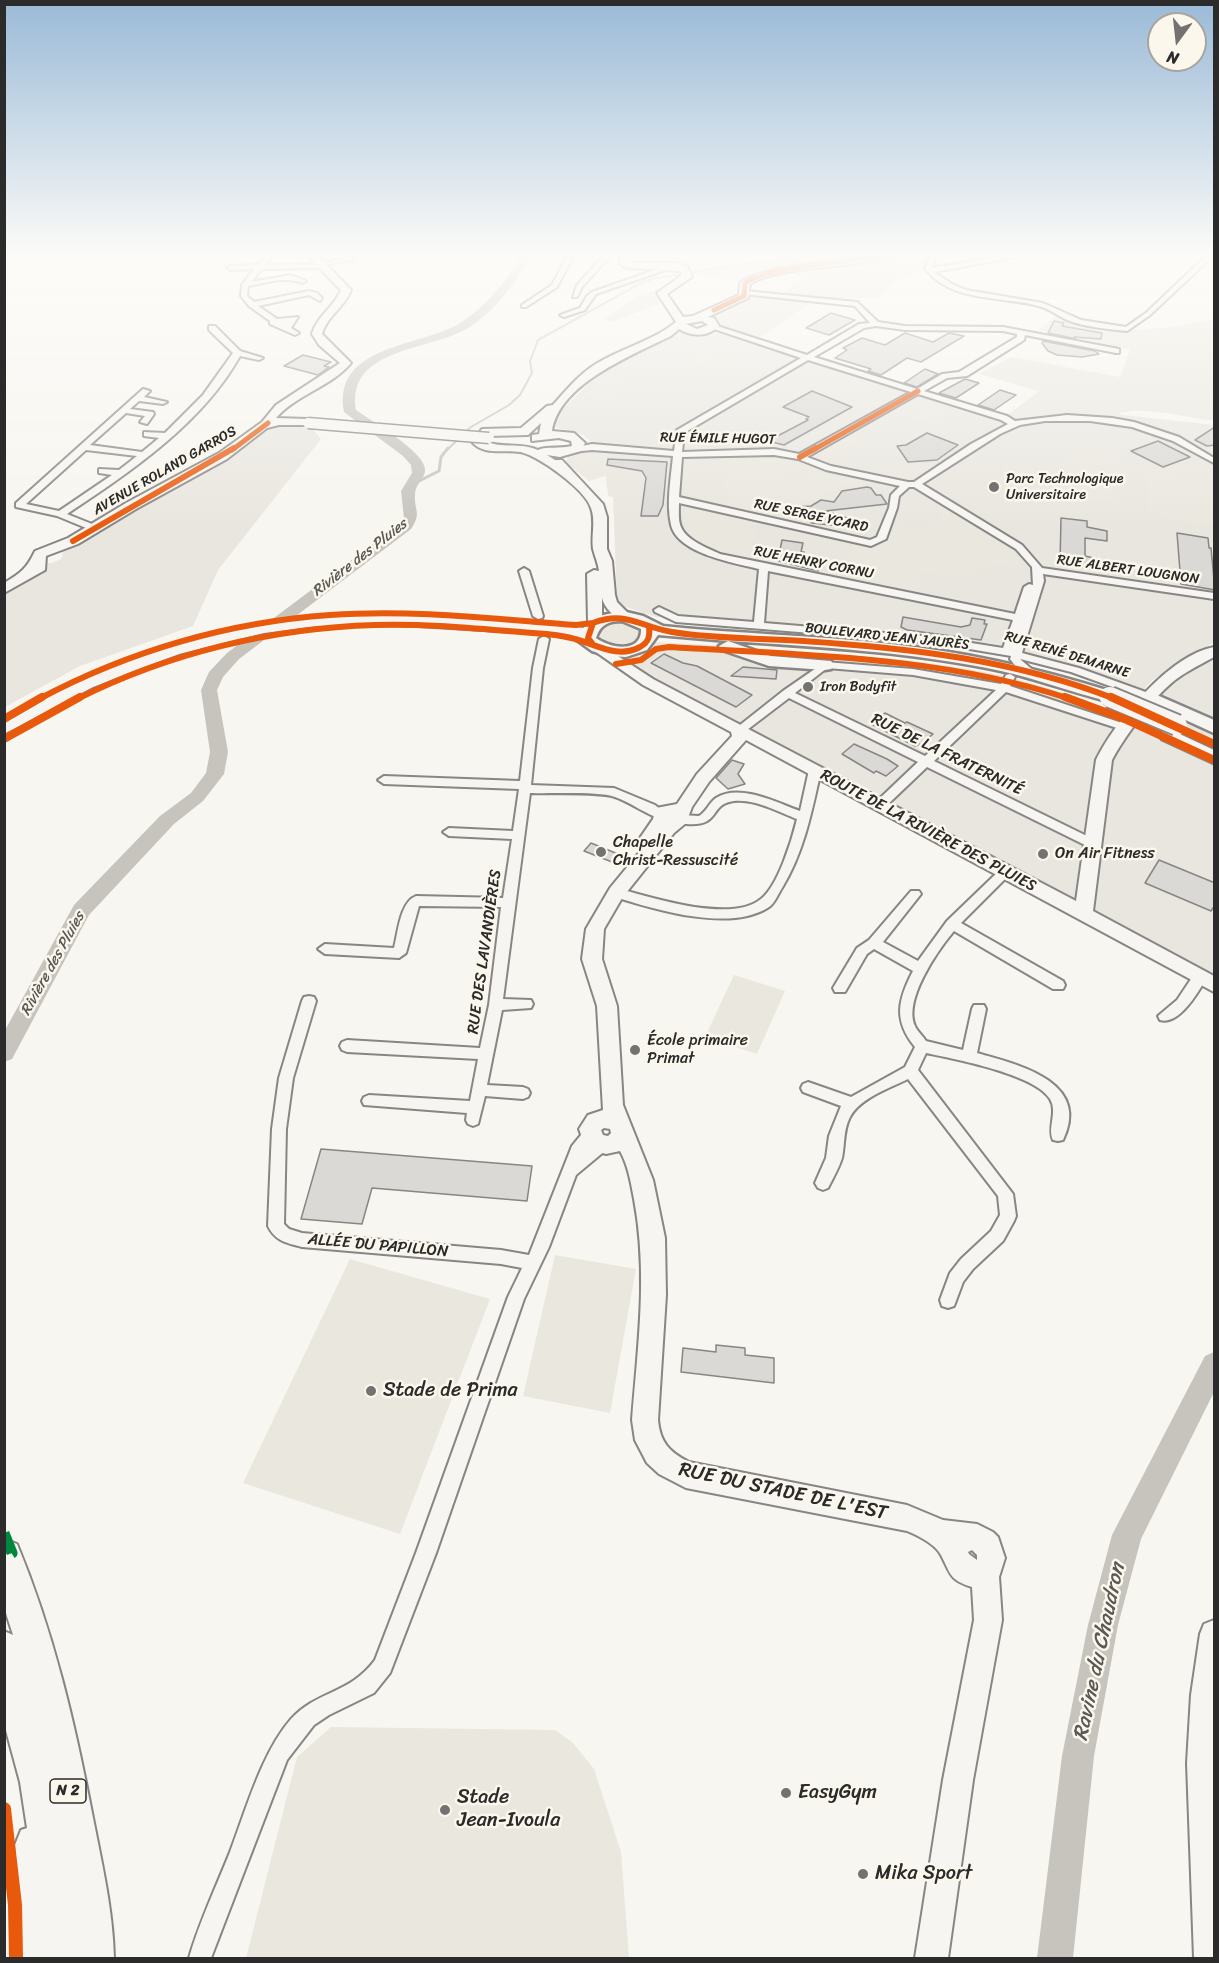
<!DOCTYPE html>
<html>
<head>
<meta charset="utf-8">
<style>
	body { margin:0 }
	#map { position:relative; width:1219px; height:1963px; overflow:hidden; background:#f8f6f0; font-family:Sriracha,sans-serif }
	canvas { display:block }
	.frame { position:absolute; inset:0; border:6px solid #2b2b2b; pointer-events:none }
	.north { position:absolute; left:1147px; top:12px; width:60px; height:60px; box-sizing:border-box; background:#fbf7ec; border:2px solid #a8a59f; border-radius:50%; rotate:195deg; font-size:16px; font-weight:700; line-height:24px; text-align:center; color:#2b2b2b }
	.north::after { content:''; display:block; margin:auto; width:21px; height:27px; background:#737270; clip-path:polygon(50% 0,100% 100%,50% 72%,0 100%) }
</style>
</head>
<body>
<div id="map">
<canvas width="1219" height="1963"></canvas>
<div class="frame"></div>
<div class="north">N</div>
</div>
<script>
const ctx = document.querySelector('canvas').getContext('2d');
ctx.lineJoin = 'round';
function paint(path, color) {
  ctx.fillStyle = color;
  ctx.fill(path, 'evenodd');
}
function trace(path, color, width, dash) {
  ctx.strokeStyle = color;
  ctx.lineWidth = width;
  ctx.lineCap = dash ? 'butt' : 'round';
  ctx.setLineDash(dash || []);
  ctx.stroke(path);
}
function label(font, color, halo, rows, align = 'center') {
  ctx.font = font + ' Sriracha,sans-serif';
  ctx.lineWidth = 5;
  ctx.setLineDash([]);
  ctx.textBaseline = 'middle';
  ctx.strokeStyle = halo;
  ctx.fillStyle = color;
  for (const [text, x, y, turn = 0] of rows) {
    ctx.save();
    ctx.translate(x, y);
    ctx.rotate((+turn || 0) * Math.PI / 180);
    ctx.textAlign = isNaN(turn) ? turn : align;
    if (halo) ctx.strokeText(text, 0, 0);
    ctx.fillText(text, 0, 0);
    ctx.restore();
  }
}
const built = new Path2D(`
	M656,290L660,304L612,322L605,319L637,297Z
	M712,331L1015,427L1044,421H1098L1115,414L1214,425V642L1153,680L1144,689L1059,661L994,644L904,632L819,625L656,617L623,606L617,601L613,497L608,496L603,451L591,450L592,443L583,435L556,427L553,424L554,418L597,375L639,350L676,333Z
	M308,423L321,439L218,570L193,626L80,666L5,707V589L42,563H52L61,559L63,553L57,550L223,456L263,426Z
	M653,642L728,646L907,660L958,667L1010,677L1078,697L1131,720L1178,671L1214,651V985L752,738L635,668L631,661L635,650Z`);
const green = new Path2D(`
	M805,255H851L846,259L766,272L740,281L695,274L693,269Z
	M905,255H930L922,271C903,276 890,282 879,298H818L757,339L721,328L713,317L750,292L782,294L803,277L786,272L847,266Z
	M1056,316L1132,330L1171,327L1214,320V421C1188,418 1146,406 1120,413L1118,419L1080,415L1020,420L1005,417L1039,391L979,374L1011,357L1120,377L1130,350L1038,330Z
	M703,352L736,362L722,371L689,360Z
	M608,372L626,378L617,390L623,404L602,415L598,414L607,399L580,396Z
	M925,401L956,410L936,425L905,415Z
	M852,433L864,438L826,460L811,456Z
	M583,450L603,451L606,476L589,481L565,462L568,457Z
	M752,455L786,459L790,462L784,480L789,486H801L809,470L862,480L827,491L821,496L806,502L773,510L764,517L730,508L723,484L728,456Z
	M1087,455L1118,457L1117,503L1063,496V490L1054,489C1056,462 1059,457 1087,455Z
	M1147,472L1211,479L1214,474V525L1160,517L1149,510Z
	M684,505L757,521L748,559C716,550 683,546 684,505Z
	M933,508H944L1004,544L1021,562L1020,567L992,564L965,577L913,571L920,583L915,594L839,578L855,545L882,547L892,522L907,527L912,532L943,520Z
	M612,620L632,622L644,631L636,645L617,649L596,639L597,628Z
	M734,975L785,991L757,1054L705,1037Z
	M555,1255L636,1269L610,1413L523,1396Z
	M350,1259L490,1299L400,1534L243,1483Z
	M331,1727L555,1730L573,1743L594,1769L621,1852L629,1958H246L297,1757Z`);
const streamFar1 = new Path2D(`
	M447,450L471,427L509,405L520,395L532,373L530,361L538,340L643,282L656,278L764,261L795,260L821,255`);
const stream = new Path2D(`
	M409,486L439,471L441,457L448,448`);
const river = new Path2D(`
	M521,255H531C516,283 495,311 468,328C431,351 346,347 356,410C371,421 424,451 425,469C426,478 415,484 415,494C414,511 422,513 411,529L239,659L223,677L217,690L228,752L224,774L203,801L174,824L89,915L12,1059L4,1062V1032L74,905L160,816L191,793L206,773L210,752L201,690L209,672L227,653L401,523L404,518L401,491L412,473L411,465L403,456L344,412C332,344 422,347 460,323C486,307 506,281 521,255Z
	M1214,1352V1392L1141,1539L1118,1625L1094,1756L1073,1958H1037L1062,1756L1088,1625L1112,1535L1205,1356Z`);
const building = new Path2D(`
	M831,313L855,320L829,335L806,328Z
	M1054,321L1064,323L1062,326L1102,333L1101,339L1074,337L1076,339L1048,333Z
	M905,333L933,342L949,333L964,336L921,362L907,358L881,375L868,371L871,369L835,358L847,350L843,348L862,338L885,345Z
	M1043,341L1095,351L1099,354L1082,357L1057,355L1048,351L1042,343Z
	M303,355L331,362L324,366L329,367L318,375L284,366Z
	M925,369L938,374L917,387L904,383Z
	M965,379L979,383L956,398L939,393Z
	M1000,390L1016,395L994,410L978,405Z
	M812,391L852,407L784,445L768,441L808,420L806,419L809,417L783,407Z
	M1215,427V445L1207,446L1195,440Z
	M927,433L958,445L937,460L908,462L897,446L906,445Z
	M1158,441L1190,457L1163,467L1131,451Z
	M608,459L667,462L663,505L658,516H641L646,478L642,471L607,465Z
	M867,487L871,488L876,495H881L887,504L825,511L857,521L831,525L812,523L801,516L795,507L811,506L821,500L834,502L842,491Z
	M1061,518L1087,521V527L1107,531V541L1085,538V556L1107,561V571L1060,564Z
	M1177,533L1208,538L1209,548H1211L1215,590L1181,584Z
	M782,540L803,543L801,552H804L803,557L823,561L818,571L779,561L771,549L780,550Z
	M903,617L961,627L970,625L972,618L985,620L984,624H987L981,640L907,630L901,627Z
	M664,654L683,663L697,666L752,695L736,707L651,663Z
	M743,667L777,670L776,679L731,676Z
	M885,713L905,723L907,722L933,734L923,743L915,746L871,724Z
	M854,744L887,759L898,766L886,776L876,771L874,773L842,754Z
	M732,760L744,764L738,774L745,784L728,789L716,778Z
	M591,843L618,854L612,862L584,851Z
	M1159,860L1215,883V905L1211,911L1145,883Z
	M321,1149L532,1166L527,1201L372,1188L362,1224L301,1219Z
	M716,1345L745,1348V1355L774,1358V1383L681,1372L683,1348L716,1352Z`);
const streetTunnel = new Path2D(`
	M538,616L544,639`);
const street = new Path2D(`
	M266,255H273L265,265L317,264L353,257L356,259L325,265L322,268L262,269L251,282L291,275L306,281L303,283C284,276 267,283 248,286L247,296L254,302L309,291L317,293L322,298L320,301L309,295L258,306L277,319L298,317L291,328L299,333L295,335L270,324V321L249,306L241,296L242,285L254,269L230,270L227,268L230,266L258,265Z
	M568,255H574L557,287L526,307H522V305L552,285Z
	M604,255H611L582,287L577,297H573L577,285Z
	M930,255H936L932,268L1011,255H1026L934,272L952,284L966,290L1043,303L1081,320L1126,327L1146,313L1207,255H1214L1150,315L1127,331C1107,329 1086,327 1067,320C1059,316 1051,310 1042,307C1002,295 954,304 925,269Z
	M672,264L674,267L596,294L585,310L564,317L560,315L580,308L587,296L592,292Z
	M745,291L857,302L878,322L905,326L1003,327L1119,349V353H1116L1025,335L1024,340L967,376L947,378L924,391L1007,416L1015,421L1067,415L1112,418L1134,422L1179,437L1214,458V463L1173,441L1132,427L1090,421H1045L1020,425L1000,434L922,484L1022,545L1042,568L1214,593V599L1043,574L1044,581L1022,653L1079,668L1154,695V699H1146L1071,672L1020,659L1035,672L1030,675C1022,673 1015,666 1010,659L1011,656L934,643L676,622L655,612L654,610L659,607L678,616L754,622L759,569C735,563 678,554 671,525C666,503 671,478 673,456L592,450L571,452V448L592,444L674,451L677,430L801,358L711,328V324L807,355L859,324L870,323L855,306L743,294ZM876,326L905,330L1003,331L1017,334V337L959,372L942,374L917,389L814,357L864,328ZM808,360L911,392L799,454L774,449L682,452L684,433ZM918,394L1001,420L1008,424L971,444L914,482H908L831,466L807,457ZM774,455L798,459L826,470L900,486L891,495L889,508L877,537L870,540L679,497L682,457ZM909,487H914L1016,549L1032,567L1033,585L1029,584L1024,587L1015,614L720,554C708,548 687,541 681,527C678,521 679,510 679,503L871,546L886,539L897,508L899,496ZM768,571L1013,620L1003,648L934,637L764,623Z
	M209,326H215L240,351L263,358L259,360L240,356C202,424 130,472 67,514L97,526V530H91L57,516L16,507V503L143,389L150,391L144,397L167,402L163,404L139,401L130,409L153,412L154,414L147,424L140,422L145,416L126,413L90,445L142,452L159,438L144,436V432L165,433L203,395L233,353L209,330ZM86,450L137,456L119,470L99,469V473L112,475L59,511L26,504Z
	M524,568L529,571L543,616L542,618L538,619L533,616L519,571Z
	M544,636L549,639L543,668L531,785L614,788L655,805L667,815L661,819C647,815 630,802 615,797C598,791 550,794 530,793L503,999L531,1000L533,1004L531,1008L502,1010L487,1085L523,1087L528,1089L530,1093L528,1097L523,1099L485,1096L478,1124L473,1126L468,1124L466,1120L467,1113L364,1105L362,1101L364,1097L369,1095L470,1101L478,1059L347,1052L342,1050L340,1046L342,1042L347,1040L480,1048L489,1005L501,907L419,906L406,953L399,958L325,954L318,949L325,944L394,948C398,933 400,902 416,896L503,898L512,839L449,836L443,832L449,828L513,831L519,789L384,784L378,780L384,776L520,781L533,668L539,639Z
	M825,662L913,669L1001,684L1006,675L1010,674L1015,677L1010,686L1128,725V729H1120L1006,692L934,761L1097,841L1099,844L1097,847H1089L927,767L885,807H877L875,804L877,801L918,762L789,698L743,733H735V729L783,691ZM827,668L913,675L996,690L925,756L795,693Z
	M815,766L821,770C812,811 804,852 782,888C778,894 775,903 769,907C730,933 653,909 612,896L610,893L612,890L616,888C651,897 731,924 761,899C778,886 792,840 797,819C779,812 750,796 729,802C710,807 719,827 686,824C681,823 678,823 674,819L680,815L699,816C707,811 709,803 716,798C739,783 776,802 800,811L809,770Z
	M1005,868L1009,869L1011,872L1009,875L961,923L1063,981L1065,985L1063,989H1053L954,931C938,950 903,1000 915,1026C917,1031 923,1036 926,1041L963,1050L972,1009L974,1005H984L986,1009L977,1053C1016,1064 1092,1081 1063,1140L1058,1141L1053,1140C1047,1128 1058,1112 1050,1099C1035,1074 954,1059 926,1053L918,1070L1013,1194L1016,1216L1014,1221L1003,1241L973,1269L963,1282L954,1306L948,1308L942,1306L940,1300L950,1273L961,1259L991,1231L1000,1215L998,1196L908,1079C890,1088 860,1098 850,1117C843,1130 845,1144 842,1158C839,1168 833,1178 828,1188L823,1190L818,1188L815,1183L826,1158L829,1136L841,1106L803,1092L801,1088L803,1084L808,1082L851,1097L905,1067L915,1047C893,1020 898,1000 913,971L874,949L867,954L845,992H835L833,988L857,948L869,940L911,891H919L921,894L883,942L918,961L947,921L1001,869Z
	M1200,972L1205,973L1207,977C1199,991 1179,1026 1160,1020L1158,1016L1177,1000L1195,973Z
	M309,996L314,997L316,1001L293,1078L286,1129L284,1224L289,1229L302,1233L501,1250L529,1255L572,1146L585,1130L590,1129L595,1130L597,1135L592,1144L601,1139L606,1140L609,1145L606,1150L576,1175L549,1247L524,1299L436,1553L390,1673L374,1693L329,1715L314,1725L287,1760L211,1958H189C199,1923 216,1887 230,1852C246,1810 262,1752 291,1719C318,1690 350,1694 375,1660L416,1553L508,1297L522,1268L501,1264L302,1247C287,1243 275,1241 268,1226L272,1129L279,1078L302,1001L304,997Z`);
const secondary = new Path2D(`
	M306,255H317L351,290C345,307 327,316 322,334L351,363C331,387 297,394 276,418L308,419L314,423L312,425H279L267,428L227,459L136,509L78,544L46,556L45,570L4,593V583C21,573 27,568 35,551L68,538L126,503L219,453L262,422L276,405L340,363L319,345L312,334C317,316 334,307 341,290Z
	M620,255H630L631,263H677L687,267L692,276L690,278L667,294L683,317L693,316L739,295L740,283C757,266 864,255 891,255C882,260 869,261 859,263C832,267 771,270 750,284L748,298L708,317L714,318L719,326C708,337 692,337 679,329L671,336C632,355 559,384 552,431L574,433L585,443L581,451L560,457L547,455L555,460H562L603,504L607,517V549L612,561L615,595L617,602L631,616L624,620C614,618 604,607 602,598V622L595,626L588,622L587,574L594,570L599,571C598,563 595,557 593,549C591,535 596,521 591,508C586,490 538,455 520,452C504,449 484,456 472,442L482,429L521,428L547,406L553,405C567,389 582,371 601,361C626,347 654,340 676,322L657,293L682,275L680,271L627,268L620,264ZM702,321L708,325L697,329L686,324ZM541,423L539,434L532,435V441L559,438L571,441L572,446C561,449 546,446 538,450C521,442 501,449 485,441L489,436L528,435Z
	M601,645L653,679L1076,901L1096,760C1115,721 1170,655 1214,647V657C1198,666 1180,674 1166,688C1149,704 1123,739 1112,760L1093,911L1214,976V992L746,740L709,782L692,807L686,823L674,833L622,898L604,929L602,959L617,1006L623,1105L653,1180L665,1238L666,1295L658,1420C660,1442 669,1452 689,1462L907,1505L943,1520L977,1524L993,1532L998,1537L1005,1558L999,1577L1002,1620L973,1780L948,1958H915L943,1780L974,1620L972,1587C949,1580 951,1574 941,1555C935,1544 919,1536 907,1531L686,1488L659,1474L647,1463L635,1440L632,1420C638,1344 648,1274 634,1199C631,1183 628,1165 620,1151L606,1154L586,1148L579,1129L588,1115L603,1110L597,1006L582,959L586,929L610,888L647,843L640,838L653,819L656,808L677,804L697,774L732,736L731,732L643,685L596,652L594,649ZM604,1128L610,1129L611,1133L608,1136L603,1135L601,1130ZM972,1550L977,1555V1560L969,1554L968,1552Z
	M1214,1620V1958H1194L1187,1763L1191,1695L1200,1634L1204,1624Z`);
const primary = new Path2D(`
	M622,611L643,616L663,626C739,634 815,635 891,644C967,652 1040,669 1113,692L1116,696L1113,700L1107,701C1071,692 1037,679 1001,671C912,652 820,647 728,641L771,656L831,661L834,665L831,669L825,670L769,666L722,650L719,646L728,641L658,635L647,650L626,657L609,656L592,651L570,635L411,625L356,624L310,627L264,633L179,654L93,687L4,734V720C112,658 230,619 355,614C428,611 501,621 574,625L583,628L594,617ZM622,621L641,629C642,654 609,648 596,638C600,625 608,621 622,621Z
	M1150,692L1214,720V733L1144,701L1141,697L1144,693Z
	M1169,729L1214,750V763L1162,739L1160,735L1162,731Z`);
const highway = new Path2D(`
	M4,1539L17,1544C54,1633 75,1724 93,1818C102,1864 113,1911 114,1958H21L15,1845L21,1830L27,1828L20,1782L4,1723V1631L13,1635L4,1607Z`);
const secondaryBridge = new Path2D(`
	M308,423L489,438`);
const primaryBridgeFar1 = new Path2D(`
	M1107,696L1114,699`);
const primaryBridge = new Path2D(`
	M1110,697L1177,725`);
const quiet = new Path2D(`
	M4,1533L12,1553L4,1558`);
const cyclewayFar3 = new Path2D(`
	M714,310L744,296L745,283C770,266 852,262 886,255
	M232,450L268,423
	M813,450L918,391`);
const cyclewayFar2 = new Path2D(`
	M800,457L816,448
	M73,541L234,448
	M592,643L588,638L593,623C625,610 641,627 672,632C715,639 760,638 803,641C909,648 1016,660 1115,699
	M616,664L641,660L656,649L669,647C802,655 942,656 1070,699
	M39,699C129,651 229,622 330,615C412,609 495,619 576,625L593,623
	M77,699C169,653 272,628 375,625C432,623 490,630 547,634C556,635 566,636 575,639C598,645 617,659 640,647C649,642 650,636 649,627`);
const cyclewayFar1 = new Path2D(`
	M1065,697L1127,720L1214,760
	M1111,697L1214,744
	M4,719L42,697
	M4,739L80,697`);
const cycleway = new Path2D(`
	M4,1809L15,1905L16,1958`);
const markers = [
	[994,487,6,"#737270"],
	[808,687,6,"#737270"],
	[601,852,6,"#737270"],
	[1043,854,6,"#737270"],
	[635,1050,6,"#737270"],
	[371,1391,6,"#737270"],
	[786,1793,6,"#737270"],
	[445,1810,6,"#737270"],
	[863,1874,6,"#737270"]
];
const farStreetnames = [
	["RUE ÉMILE HUGOT",718,439,1],
	["AVENUE ROLAND GARROS",165,471,-30],
	["RUE SERGE YCARD",811,516,12],
	["RUE HENRY CORNU",814,563,11],
	["RUE ALBERT LOUGNON",1128,570,8],
	["BOULEVARD JEAN JAURÈS",887,637,6],
	["RUE RENÉ DEMARNE",1067,655,17]
];
const farPoinames = [
	["Parc Technologique",1006,479],
	["Universitaire",1006,495],
	["Iron Bodyfit",820,687]
];
const farWaternames = [
	["Rivière des Pluies",360,558,-38],
	["Rivière des Pluies",53,964,-61]
];
const shields = [
	[68,1791,36]
];
const shieldNames = [
	["N 2",68,1791]
];
const streetNames = [
	["RUE DE LA FRATERNITÉ",947,755,26],
	["ROUTE DE LA RIVIÈRE DES PLUIES",928,831,28],
	["RUE DES LAVANDIÈRES",485,952,-82],
	["ALLÉE DU PAPILLON",378,1246,5]
];
const poiNames = [
	["Chapelle",613,843],
	["Christ-Ressuscité",613,861],
	["On Air Fitness",1055,854],
	["École primaire",647,1041],
	["Primat",647,1059]
];
const nearPoinames = [
	["Stade de Prima",383,1391],
	["EasyGym",798,1793],
	["Stade",457,1798],
	["Jean-Ivoula",457,1821],
	["Mika Sport",875,1874]
];
const nearStreetnames = [
	["RUE DU STADE DE L'EST",783,1492,12]
];
const nearWaternames = [
	["Ravine du Chaudron",1100,1652,-78]
];
paint(built, '#e9e6df');
paint(green, '#e9e7de');
trace(streamFar1, '#c6c4bd', 2);
trace(stream, '#c6c4bd', 3);
paint(river, '#c6c4bd');
paint(building, '#dbd9d6');
trace(building, '#878684', 1.5);
trace(streetTunnel, '#cfcdc9', 10, [10, 4.5]);
trace(street, '#878684', 4);
trace(secondary, '#878684', 4);
trace(primary, '#878684', 5);
trace(highway, '#878684', 4);
paint(street, '#f6f5f1');
paint(secondary, '#f6f5f1');
paint(primary, '#f6f5f1');
paint(highway, '#f6f5f1');
trace(secondaryBridge, '#878684', 13, []);
trace(primaryBridgeFar1, '#878684', 19, []);
trace(primaryBridge, '#878684', 24, []);
trace(secondaryBridge, '#f6f5f1', 10);
trace(primaryBridgeFar1, '#f6f5f1', 16);
trace(primaryBridge, '#f6f5f1', 20);
trace(quiet, '#00873e', 11, [22, 11]);
trace(cyclewayFar3, '#e8590c', 5);
trace(cyclewayFar2, '#e8590c', 6);
trace(cyclewayFar1, '#e8590c', 8);
trace(cycleway, '#e8590c', 14);
const sky = ctx.createLinearGradient(0, 0, 0, 530);
sky.addColorStop(0, '#9abad7');
sky.addColorStop(0.48, '#fcfbf8');
sky.addColorStop(1, '#fcfbf800');
ctx.fillStyle = sky;
ctx.fillRect(0, 0, 1219, 530);
for (const [x, y, r, color] of markers) {
  const dot = new Path2D();
  dot.arc(x, y, r, 0, 2 * Math.PI);
  ctx.fillStyle = color;
  ctx.fill(dot);
  trace(dot, '#fbf7ec', 2);
}
label('14px', '#2b2b2b', '#fbf7ec', farStreetnames);
label('14px', '#2b2b2b', '#fbf7ec', farPoinames, 'left');
label('italic 15px', '#5a5956', '#fbf7ec', farWaternames);
for (const [x, y, w] of shields) {
  const box = new Path2D();
  box.roundRect(x - w / 2, y - 12, w, 24, 4.5);
  ctx.fillStyle = '#fbf7ec';
  ctx.fill(box);
  trace(box, '#2b2b2b', 1.5);
}
label('bold 15px', '#2b2b2b', null, shieldNames);
label('16px', '#2b2b2b', '#fbf7ec', streetNames);
label('16px', '#2b2b2b', '#fbf7ec', poiNames, 'left');
label('20px', '#2b2b2b', '#fbf7ec', nearPoinames, 'left');
label('20px', '#2b2b2b', '#fbf7ec', nearStreetnames);
label('italic 21px', '#5a5956', '#fbf7ec', nearWaternames);
</script>
</body>
</html>
